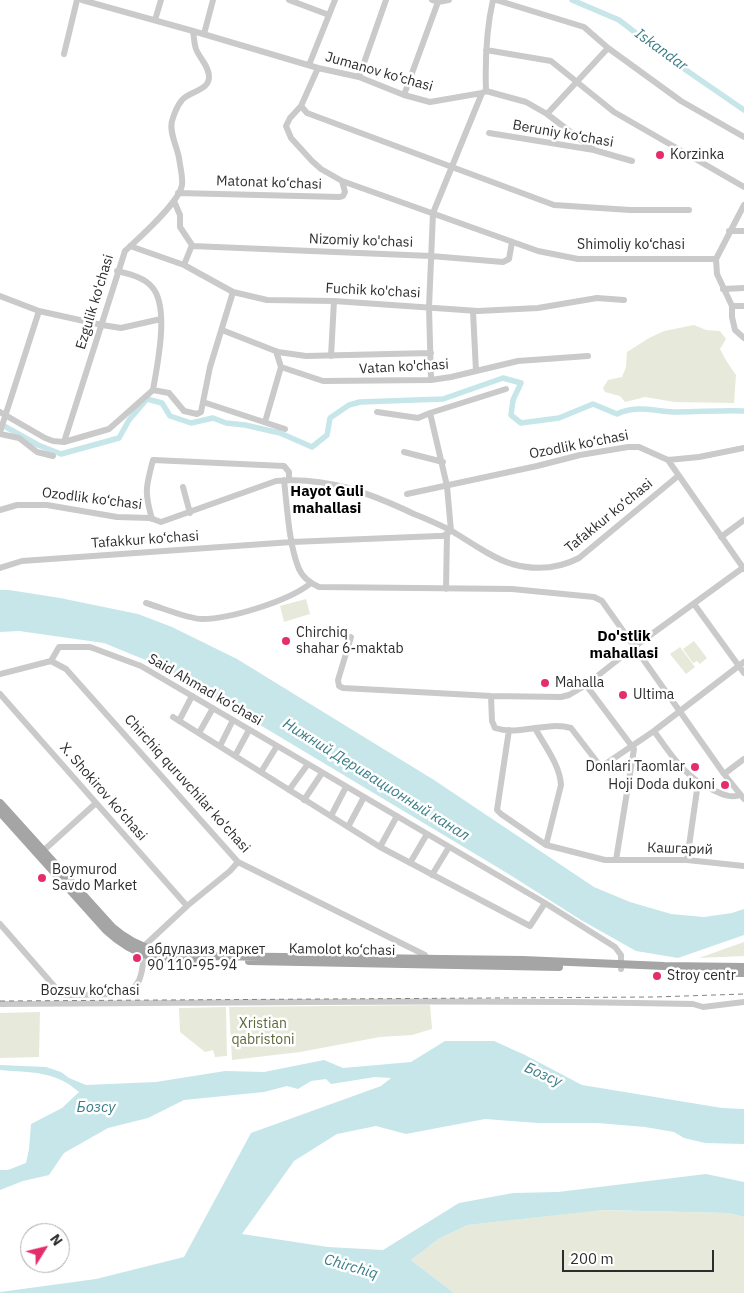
<!DOCTYPE html>
<html>
<head>
<meta charset="utf-8">
<style>
	body { margin:0 }
	#map { position:relative; width:744px; height:1293px; overflow:hidden; background:#fff; font-family:"IBM Plex Sans",sans-serif }
	canvas { display:block }
	.north { position:absolute; left:20px; top:1223px; width:50px; height:50px; box-sizing:border-box; background:#fff; border:1px solid #ababab; border-radius:50%; rotate:54deg; font-size:14px; font-weight:700; line-height:20px; text-align:center; color:#2d2d2d }
	.north::after { content:''; display:block; margin:auto; width:18px; height:22px; background:#e42e6b; clip-path:polygon(50% 0,100% 100%,50% 72%,0 100%) }
	.scale { position:absolute; left:562px; top:1250px; width:152px; height:22px; box-sizing:border-box; border:2px solid #2d2d2d; border-top:0; padding-left:6px; font-size:15px; line-height:18px; white-space:nowrap; color:#2d2d2d; -webkit-text-stroke:4px #fff; paint-order:stroke }
</style>
</head>
<body>
<div id="map">
<canvas width="744" height="1293"></canvas>
<div class="north">N</div>
<div class="scale">200 m</div>
</div>
<script>
const ctx = document.querySelector('canvas').getContext('2d');
ctx.lineJoin = 'round';
function paint(path, color) {
  ctx.fillStyle = color;
  ctx.fill(path, 'evenodd');
}
function trace(path, color, width, dash) {
  ctx.strokeStyle = color;
  ctx.lineWidth = width;
  ctx.lineCap = dash ? 'butt' : 'round';
  ctx.setLineDash(dash || []);
  ctx.stroke(path);
}
function label(font, color, halo, rows, align = 'center') {
  ctx.font = font + ' "IBM Plex Sans",sans-serif';
  ctx.lineWidth = 5;
  ctx.setLineDash([]);
  ctx.textBaseline = 'middle';
  ctx.strokeStyle = halo;
  ctx.fillStyle = color;
  for (const [text, x, y, turn = 0] of rows) {
    ctx.save();
    ctx.translate(x, y);
    ctx.rotate((+turn || 0) * Math.PI / 180);
    ctx.textAlign = isNaN(turn) ? turn : align;
    if (halo) ctx.strokeText(text, 0, 0);
    ctx.fillText(text, 0, 0);
    ctx.restore();
  }
}
const green = new Path2D(`
	M694,325L706,330L720,331L726,339L720,349L727,362L736,375L734,403L674,402L645,397L625,402L620,396L605,392L603,388L608,380L622,377L626,367L627,352L649,338L664,331Z
	M306,599L310,614L284,622L280,606Z
	M694,641L707,658L700,664L697,661L693,663L683,649Z
	M680,647L695,667L686,674L670,654Z
	M744,942V956L699,958Z
	M430,1005L432,1029L412,1035L380,1037L300,1052L232,1060L229,1007Z
	M226,1007L227,1056L215,1057L213,1050L205,1052L180,1032L179,1008Z
	M40,1012L39,1057L0,1058V1013Z
	M598,1210L728,1213L744,1217V1293H454L411,1260L440,1238L468,1225Z`);
const water = new Path2D(`
	M0,590H9L60,598L138,614L172,627L237,659L434,780L594,887L630,902L671,914L704,917L732,913L744,909V935L678,958L636,951L581,920L507,873L165,668L104,643L19,631L0,632Z
	M445,1041H494L525,1055L582,1085L722,1108L744,1109V1144L705,1143L684,1138L674,1132L645,1127L597,1123H538L485,1119L406,1134L376,1126L337,1134L294,1161L242,1234L328,1247L383,1250L459,1203L513,1193L558,1192L706,1174L744,1182V1217L728,1213L602,1210L468,1225L440,1238L411,1260L454,1293H0V1292L96,1279L184,1257L251,1133L381,1086L391,1078L375,1077L331,1084L326,1079L311,1081L298,1089L287,1086L264,1092L184,1100L148,1118L108,1128L64,1153L49,1175L23,1181L0,1190V1170H8L26,1163L29,1149L31,1124L62,1108L79,1092C54,1070 31,1073 0,1070V1065L46,1067L61,1072L69,1078L86,1085L156,1082L225,1071L264,1072L324,1060L343,1068L411,1062Z`);
const canal = new Path2D(`
	M572,0L619,20L667,57L744,110
	M6,427L38,445L61,454L119,438L129,420L147,399L162,403L170,416L191,423L213,418L226,423L245,425L280,433L312,447L327,435L330,418L349,405L360,402L443,399L503,378L521,383L513,400L511,415L521,423L559,418L593,404L617,414C638,404 656,412 678,412C700,412 722,410 744,411`);
const minor = new Path2D(`
	M82,0L193,31L318,68L359,77L404,95L430,102L482,93
	M289,0L329,15
	M432,0L438,2L449,0
	M496,0L584,27L608,48L681,101L744,137
	M155,20L161,0
	M204,34L213,0
	M486,50L551,61L614,112L744,187
	M64,54L77,0
	M309,65L335,0
	M318,68L301,106L307,113L554,205L630,210H689
	M359,77L386,0
	M486,91L526,102L547,114L593,149
	M404,95L438,2
	M301,106L290,118L286,126L291,138L312,161L321,169L342,181L538,251L578,259H716
	M547,114L608,48
	M489,133L594,150L632,161
	M178,193L340,197L343,196L345,192L342,181
	M174,201L180,215V227L192,245L184,265
	M729,231H744
	M130,246L184,265L233,292L267,300L334,301L478,311L538,308L597,298L624,300
	M192,246L431,256L503,262L509,259L512,242
	M716,259L717,274L732,306V317L735,330L744,338
	M716,259L744,205
	M117,271C129,274 144,277 152,287C170,307 157,366 153,390
	M723,289L744,288
	M0,296L39,311L102,325L121,328L161,319
	M732,306H744
	M473,311L476,371
	M222,330L278,352L306,356L431,353
	M331,356L334,301
	M281,367L323,381L431,380L451,377L518,361L588,356
	M431,380L429,307L433,213L482,93L486,91C485,60 486,30 493,0
	M153,390L169,393L184,411L197,414L201,412L210,367L233,292
	M203,402L285,429
	M0,412L45,438L53,441L64,442L109,429L153,390
	M377,412L418,418L430,413L506,389
	M430,413L447,486L451,531
	M265,422L281,367L276,351
	M0,432L39,311
	M0,434L19,438L37,452L53,456
	M64,442L125,251C139,238 179,203 182,185C183,177 180,166 179,158C177,146 169,133 172,121C174,114 177,106 182,100C189,91 209,91 209,77C209,66 200,59 196,49C194,43 194,37 193,31
	M404,452L443,462
	M668,460L744,569
	M284,480C287,506 289,546 299,569C303,578 310,583 319,587L512,589L594,597L602,601L724,774L744,799
	M183,487L190,513
	M407,494L537,466L580,455L628,447H639L668,460L699,457L744,448
	M0,510L17,505H47L117,517L150,518L161,522L276,481C325,476 370,493 414,514C427,519 440,525 452,531C470,542 492,558 512,564C534,570 558,569 579,558L678,476
	M152,519C144,491 146,487 153,460L284,466L289,472V480
	M721,537L744,520
	M0,568L22,561L292,542L438,536H443L451,531
	M446,589L447,534
	M146,603C160,607 188,619 202,619C230,619 289,601 311,583
	M694,604L744,673
	M351,637L338,680L339,686L343,688L491,696L561,697L569,695L586,685L634,647L744,567
	M51,661L66,669L238,862L425,955L427,959
	M0,674L51,661L59,647H90L141,666L545,903L615,947L621,955V969
	M586,685L634,749L616,860
	M0,694L187,906
	M491,696L492,721L495,728C519,736 547,721 571,728L601,767L654,731L744,662
	M173,717L380,847L530,926L545,903
	M179,721L192,696
	M535,728C544,745 560,765 561,785L546,845
	M509,730L497,810L501,814L546,845L605,860H687L744,866
	M654,731C671,755 686,779 715,791C724,795 731,798 741,795
	M199,733L213,708
	M220,746L233,720
	M235,756L249,730
	M261,772L277,746
	M724,774L744,759
	M289,790L308,764
	M304,800L322,773
	M331,816L346,787
	M348,827L364,797
	M380,847L397,816
	M43,851L96,803
	M687,860L698,783
	M410,863L427,834
	M432,875L449,847
	M0,924L61,994L68,995L123,994C142,987 142,972 144,955
	M143,947L187,906L230,871L238,862
	M0,1004C231,1003 462,999 693,1004L703,1007L744,1002`);
const major = new Path2D(`
	M0,803L112,927C140,952 168,954 203,956L523,960L664,966L744,967
	M0,812L106,930C139,961 164,960 207,961
	M249,961L559,967
	M721,973H744`);
const rail = new Path2D(`
	M0,1001L655,997L744,994`);
const markers = [
	[660,155,5,"#e42e6b"],
	[286,641,5,"#e42e6b"],
	[545,683,5,"#e42e6b"],
	[623,695,5,"#e42e6b"],
	[695,767,5,"#e42e6b"],
	[725,785,5,"#e42e6b"],
	[42,878,5,"#e42e6b"],
	[137,958,5,"#e42e6b"],
	[657,976,5,"#e42e6b"]
];
const streetNames = [
	["Jumanov ko‘chasi",379,72,16],
	["Beruniy ko‘chasi",563,134,10],
	["Matonat ko‘chasi",269,183,2],
	["Nizomiy ko'chasi",361,241,2],
	["Shimoliy ko‘chasi",631,245],
	["Fuchik ko'chasi",373,291,3],
	["Ezgulik ko'chasi",95,302,-73],
	["Vatan ko'chasi",404,367,-3],
	["Ozodlik ko‘chasi",579,445,-11],
	["Ozodlik ko‘chasi",92,499,7],
	["Tafakkur ko‘chasi",609,516,-39],
	["Tafakkur ko‘chasi",145,540,-4],
	["Said Ahmad ko‘chasi",205,690,30],
	["Chirchiq quruvchilar ko'chasi",187,784,48],
	["X. Shokirov ko‘chasi",103,792,49],
	["Кашгарий",680,849,2],
	["Kamolot ko‘chasi",342,950,1],
	["Bozsuv ko‘chasi",90,991]
];
const poiNames = [
	["Korzinka",670,155],
	["Chirchiq",296,633],
	["shahar 6-maktab",296,649],
	["Mahalla",555,683],
	["Ultima",633,695],
	["Donlari Taomlar",685,767,"right"],
	["Hoji Doda dukoni",715,785,"right"],
	["Boymurod",52,870],
	["Savdo Market",52,886],
	["абдулазиз маркет",147,950],
	["90 110-95-94",147,966],
	["Stroy centr",667,976]
];
const parkNames = [
	["Xristian",263,1024],
	["qabristoni",263,1040]
];
const waterNames = [
	["Iskandar",661,50,36],
	["Нижний Деривационный канал",376,780,32],
	["Бозсу",543,1075,24],
	["Бозсу",96,1108],
	["Chirchiq",351,1267,16]
];
const neighbourhoodNames = [
	["Hayot Guli",327,492],
	["mahallasi",327,509],
	["Do'stlik",624,637],
	["mahallasi",624,654]
];
paint(green, '#e7eada');
paint(water, '#c6e6ea');
trace(canal, '#c6e6ea', 5.5);
trace(minor, '#cacaca', 6);
trace(major, '#a5a5a5', 8);
trace(rail, '#828282', 1, [5, 4]);
for (const [x, y, r, color] of markers) {
  const dot = new Path2D();
  dot.arc(x, y, r, 0, 2 * Math.PI);
  ctx.fillStyle = color;
  ctx.fill(dot);
  trace(dot, '#fff', 2);
}
label('14px', '#2d2d2d', '#fff', streetNames);
label('14px', '#2d2d2d', '#fff', poiNames, 'left');
label('14px', '#5b683b', '#fff', parkNames);
label('italic 15px', '#3a7d87', '#fff', waterNames);
label('bold 15px', '#000', '#fff', neighbourhoodNames);
</script>
</body>
</html>
